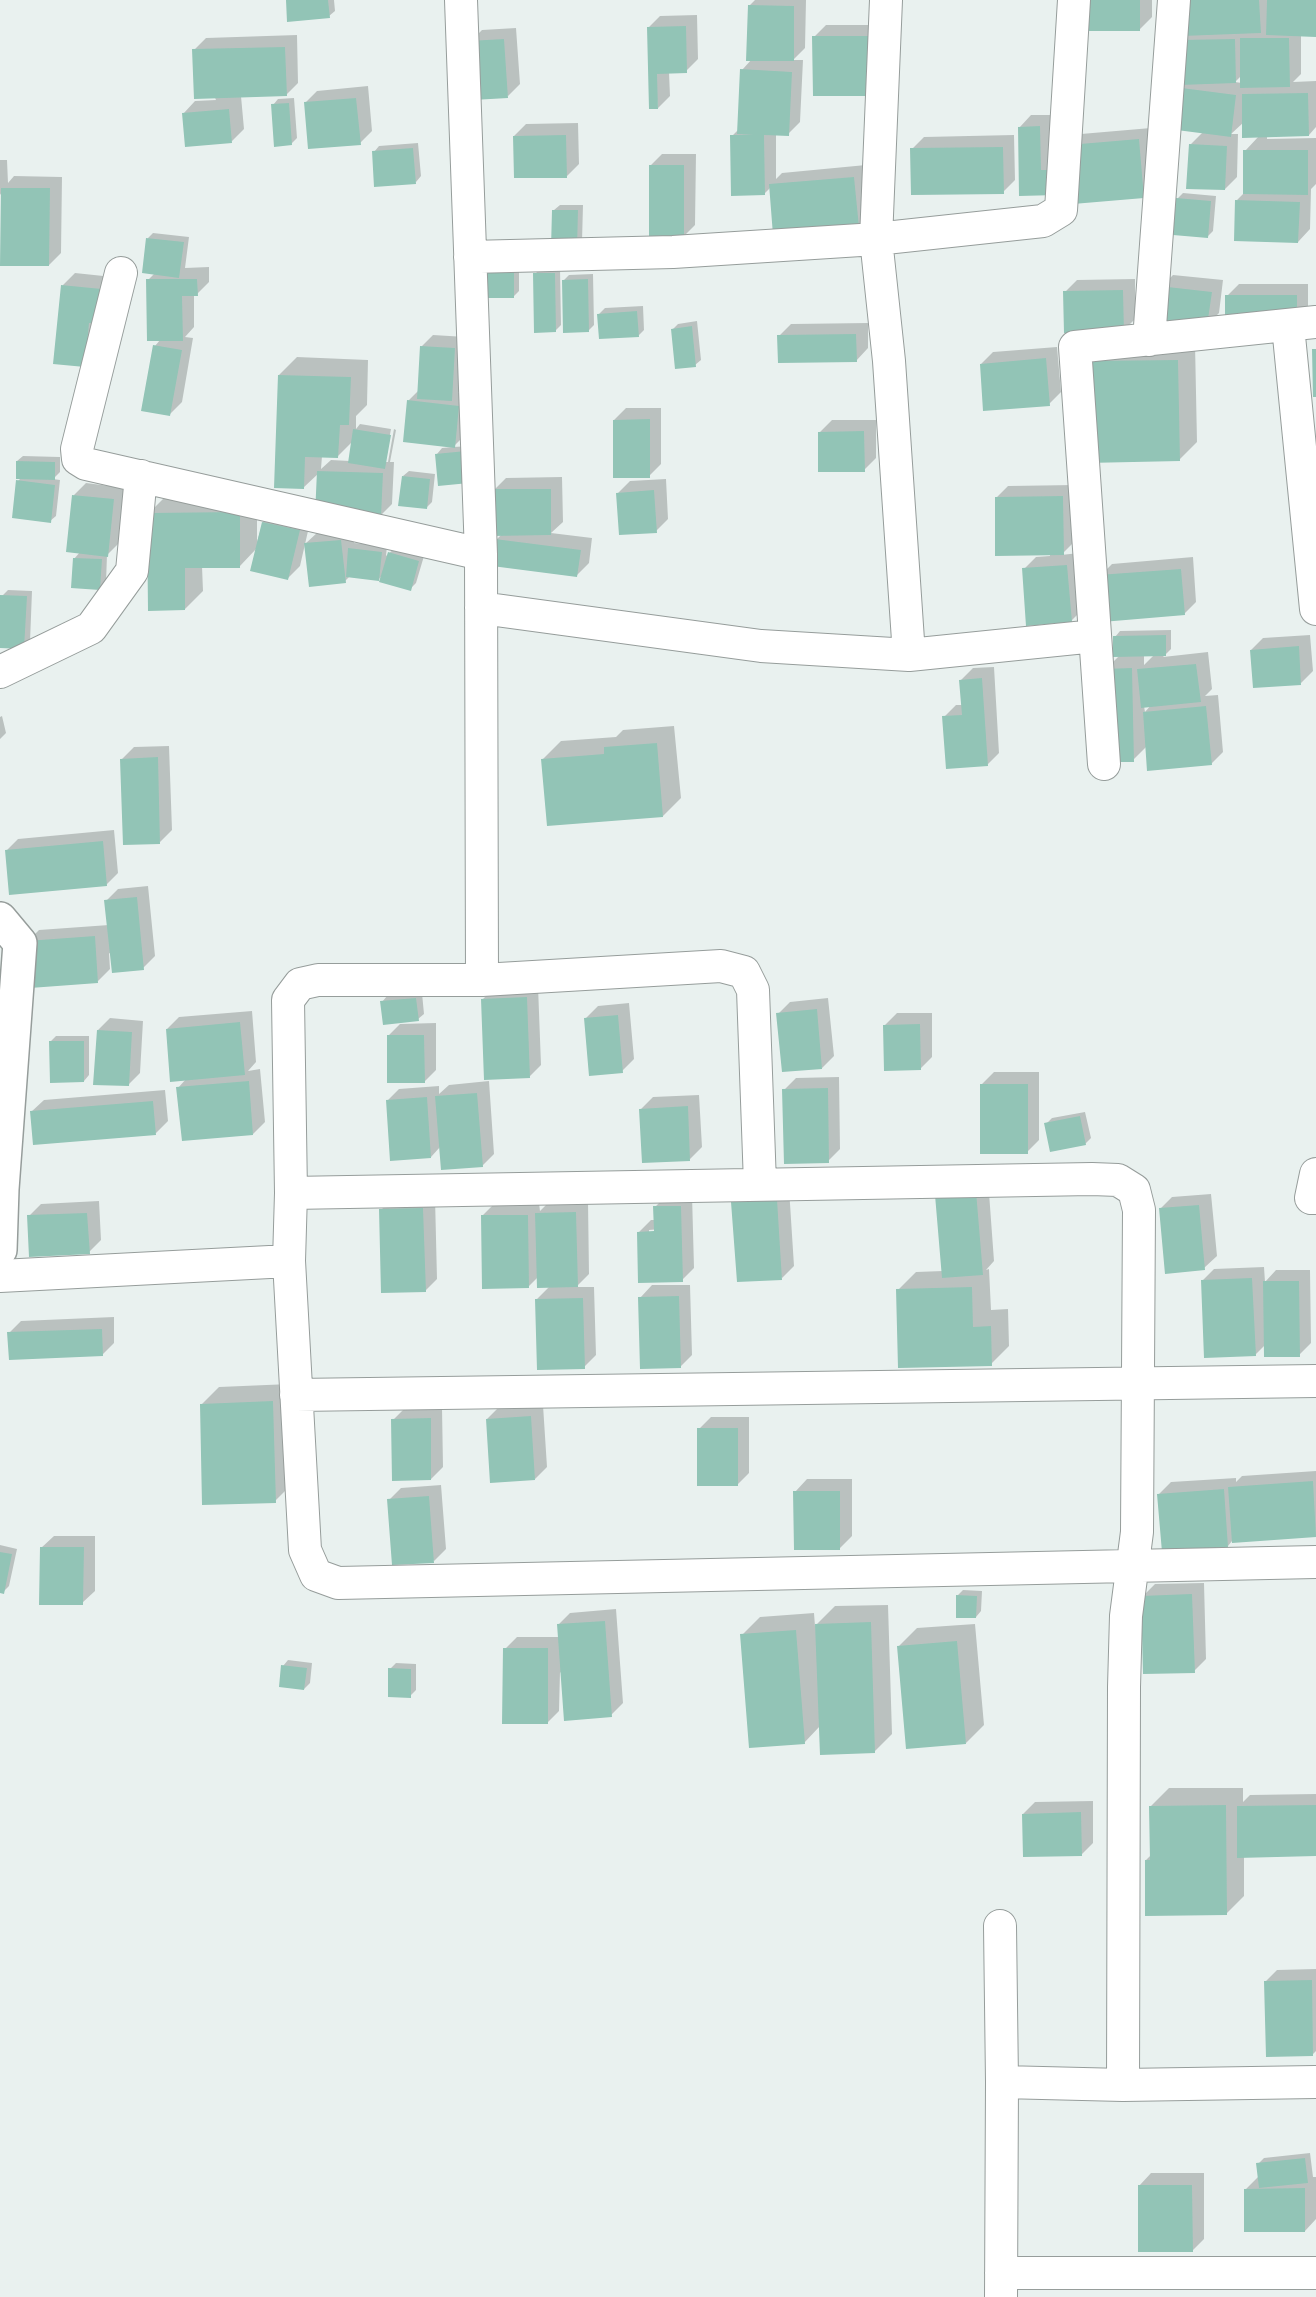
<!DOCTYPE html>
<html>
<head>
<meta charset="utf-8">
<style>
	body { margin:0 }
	canvas { display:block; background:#e9f1ef }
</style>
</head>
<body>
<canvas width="1316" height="2297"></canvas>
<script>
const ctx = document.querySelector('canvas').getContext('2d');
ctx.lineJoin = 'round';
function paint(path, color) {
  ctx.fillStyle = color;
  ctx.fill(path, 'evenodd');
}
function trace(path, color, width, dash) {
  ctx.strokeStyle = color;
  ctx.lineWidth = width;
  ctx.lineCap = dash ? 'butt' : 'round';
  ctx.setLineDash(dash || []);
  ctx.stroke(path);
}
const shadow = new Path2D(`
	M287,0H334L335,11L329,16Z
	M755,0H806L805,48L793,60H803L800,122L788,134H776V179L782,173L866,165L870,214L858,226L770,188L764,194L732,136L739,129L742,70L752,59L749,6Z
	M1083,0H1152V17L1140,29Z
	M1183,0H1316V36L1301,35V74L1293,82L1316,81V127L1309,135L1267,136V139L1316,138V184L1311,189L1310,229L1298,242L1237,200L1244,193L1245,151L1259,136L1244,122L1231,134H1238L1237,177L1225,189L1190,145L1203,132L1171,128ZM1242,75V83L1235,82Z
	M697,15L698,59L686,71L669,72L670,96L658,108L648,28L660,16Z
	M826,25H886L887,82L814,37Z
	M516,28L520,84L508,96L470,42L482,30Z
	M297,35L298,83L286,95L241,96L244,129L232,141L183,114L195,101L216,100L194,50L206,38Z
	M368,86L372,131L360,143L305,103L317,91Z
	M294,98L297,138L291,144L273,105L278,99Z
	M1031,115H1051L1052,158L1056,194L1020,195L1019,128Z
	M578,123L579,164L567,176L514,136L526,124Z
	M1151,128L1156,185L1143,197L1074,203L1081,134Z
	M1014,135L1015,180L1003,192L912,149L924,137Z
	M418,143L421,176L416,182L374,152L379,146Z
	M662,154H696L695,225L683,237L650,166Z
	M0,160H7L8,183L14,176L62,177L61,253L49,265L2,192L0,195Z
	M1183,193L1216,196L1213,231L1208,236L1177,199Z
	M560,205H583L582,242L576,247L554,210Z
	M153,233L189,237L185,268L209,267V282L197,294H194V327L185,337L193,338L182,402L170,414L155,346L160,340L148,280L155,273L148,238Z
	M519,262V291L513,297H482Z
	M541,268H560L561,325L555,331L535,274Z
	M75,273L113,277L97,354L55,363L63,285Z
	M593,274L594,325L588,331L564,280L569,275Z
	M1173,275L1223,280L1219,313L1207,325L1161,287Z
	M1135,279V319L1123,331L1065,292L1077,280Z
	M1239,284H1308V308L1227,320V296Z
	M643,306L644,330L638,336L599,314L605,308Z
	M697,321L701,360L695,365L673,329L678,324Z
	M868,323V348L856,361L779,336L791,324Z
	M433,335L466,337L463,387L458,393L470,394L466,434L453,447L471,446L474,476L437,454L442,448L453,447L408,401L419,390L421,347Z
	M1195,343L1197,442L1179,460L1086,362Z
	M1057,347L1061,392L1049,404L981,364L993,352Z
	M297,357L368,360L367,405L356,416V429L360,424L391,429L385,462H388L394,429L396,430L390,462H394L392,504L380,516L319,473L303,488L279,375ZM353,441L350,461L331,460L321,469L322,456L337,457Z
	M626,408H661V464L649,476L614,420Z
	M832,420H876V458L864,470L820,432Z
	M23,456L60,457V472L53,479L60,480L56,516L50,521L18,481L22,477L17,461Z
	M409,471L435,474L432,502L426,508L403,476Z
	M562,477L563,522L551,533L592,538L589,563L577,575L496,540L502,534L494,490L506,478Z
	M666,479L668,519L656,531L618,493L630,481Z
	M86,483L125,488L119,543L107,555L106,583L100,589L74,559L80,552L74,495Z
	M1074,485L1075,541L1061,555L1079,553L1083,609L1071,621L1024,569L1036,557L1050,556V553L996,498L1008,486Z
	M257,495V542L263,522L275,510L311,518L300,566L288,578L257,548L240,566H202L203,591L185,609L148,514L166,496Z
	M353,528L354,543L387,546L386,556L395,548L424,556L416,583L410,589L383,575L379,579L350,576L345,581L305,544L318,532Z
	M1193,557L1196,602L1184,614L1100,576L1112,564Z
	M8,590L32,591L30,642L24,647L0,646L2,596Z
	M1171,630V649L1163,657L1208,652L1212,689L1205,696L1218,695L1223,752L1211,764L1147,746L1133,760L1106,669L1120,655L1115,637L1120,631ZM1144,655H1154L1144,665ZM1151,705L1145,712L1144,706Z
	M1310,635L1313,671L1301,683L1251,650L1263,638Z
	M994,667L999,753L987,765L944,717L956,705H962L961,680L973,668Z
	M2,716L6,733L0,739V717Z
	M674,726L681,798L663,816L543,759L561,741L616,737L623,730Z
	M169,746L172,830L160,842L122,759L134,747Z
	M114,830L118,873L106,885L6,851L18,839Z
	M148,886L155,956L143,968L109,953L110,969L98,981L27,942L39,930L109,925L106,901L118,889Z
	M538,986L541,1065L529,1077L482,1000L494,988Z
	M422,993L424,1014L418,1019L382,1002L387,996Z
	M828,998L834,1056L822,1068L778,1014L790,1002Z
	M629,1003L634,1059L622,1071L586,1018L598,1006Z
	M252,1011L256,1062L248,1071L260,1069L265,1122L253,1134L178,1088L186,1079L167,1029L179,1017Z
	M897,1013H932V1057L920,1069L885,1025Z
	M110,1018L143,1021L140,1073L128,1085L98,1030Z
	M436,1023V1070L424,1082L388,1036L400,1024Z
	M56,1036H89V1075L84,1081L50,1042Z
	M994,1072H1039V1140L1027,1152L982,1084Z
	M839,1077L840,1149L828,1161L784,1090L796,1078Z
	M489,1081L494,1154L482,1166L440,1147L431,1157L387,1101L399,1089L439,1086V1094L449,1085Z
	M165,1090L168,1121L156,1133L31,1112L44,1100Z
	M699,1095L702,1147L690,1159L641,1109L653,1097Z
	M1085,1112L1091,1138L1085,1144L1046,1124L1052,1118Z
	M988,1179L994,1261L986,1270L989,1269L991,1310L1008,1309L1009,1346L991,1364L898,1290L916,1272L943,1271L936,1195Z
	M789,1188L794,1266L782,1278L733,1203L745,1191Z
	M692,1194L694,1268L682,1280L639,1232L651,1220H655V1207L667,1195ZM661,1229L649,1233V1230Z
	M1211,1194L1217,1256L1204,1268L1160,1209L1172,1197Z
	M435,1197L437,1279L425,1291L381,1210L393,1198Z
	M99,1201L101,1240L89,1252L29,1216L41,1204Z
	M588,1201L589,1274L576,1287H594L596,1355L584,1367L536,1300L550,1286L538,1277L529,1286L482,1216L494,1204L539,1203L540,1211L549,1202Z
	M1264,1267L1265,1282L1276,1270H1310L1311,1343L1299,1355L1265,1345L1255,1355L1202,1281L1214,1269Z
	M652,1285H690L692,1355L680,1367L640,1298Z
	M114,1317V1343L102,1355L9,1333L21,1321Z
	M290,1384L293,1483L275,1501L201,1405L219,1387Z
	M543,1405L547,1467L535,1479L487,1419L499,1407Z
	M442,1407L443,1467L431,1479L393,1420L405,1408Z
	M711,1417H749V1473L737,1485L699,1429Z
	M1316,1471V1536L1232,1541L1228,1546L1159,1494L1171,1482L1236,1478V1482L1242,1476Z
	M807,1479H852V1536L840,1548L795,1492Z
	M441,1485L446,1549L434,1561L389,1500L401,1488Z
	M54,1536H95V1591L82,1603L41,1548Z
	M0,1545L17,1549L9,1586L3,1592H0Z
	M1204,1583L1206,1659L1194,1671L1143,1596L1155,1584Z
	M963,1590L982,1591L981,1611L976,1617L957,1596Z
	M888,1605L892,1734L874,1752L820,1726L804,1743L742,1635L760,1617L814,1613L815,1626L835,1606Z
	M616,1609L623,1703L611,1715L560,1672L559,1711L547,1723L505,1649L517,1637H559L558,1625L570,1613Z
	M975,1624L984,1725L966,1743L899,1646L917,1628Z
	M288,1660L312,1663L310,1683L304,1689L283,1666Z
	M396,1663L416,1664V1690L410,1696L390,1669Z
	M1169,1788H1243V1802L1250,1795L1316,1794V1855L1244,1856V1896L1226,1914L1146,1860L1151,1855V1806Z
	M1093,1801V1843L1081,1855L1023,1814L1035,1802Z
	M1316,1969V2051L1313,2054L1265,1982L1277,1970Z
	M1310,2153L1313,2177H1316V2219L1305,2231L1246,2189L1258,2177V2164L1264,2158Z
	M1151,2173H1204V2239L1192,2251L1139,2186Z`);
const building = new Path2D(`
	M286,0H328L330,18L287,22Z
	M1082,0H1140V31H1081Z
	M1181,0H1259L1261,33L1182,36Z
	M1267,0H1316V37L1266,35Z
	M748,5L794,6V61H746Z
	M686,26L687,73L657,74L658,109H649L647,27Z
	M812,36H874L875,96H813Z
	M1240,38H1289L1290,87L1240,88Z
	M504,39L508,98L473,100L468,41Z
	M1235,39L1236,83L1180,85L1179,40Z
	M285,47L287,96L194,99L192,49Z
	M740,69L792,72L789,136L764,135L765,195L731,196L730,135H753L737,134Z
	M1174,87L1236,95L1231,137L1169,129Z
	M1308,93L1309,136L1242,138V94Z
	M356,98L361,145L308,149L304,102Z
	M289,103L292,145L274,147L271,104Z
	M229,109L232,143L185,147L182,113Z
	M1040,126L1041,170H1056L1057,195L1019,196L1018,127Z
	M566,135L567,178H514L513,136Z
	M1139,139L1144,198L1073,204L1068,145Z
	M1189,144L1227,146L1225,190L1186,189Z
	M1003,147L1004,194L911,195L910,148Z
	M413,148L416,184L374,187L372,151Z
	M1243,150H1308V195L1243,194Z
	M649,165H684V238H649Z
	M854,177L859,227L773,235L769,184Z
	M1,188H50L49,266H0Z
	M1176,198L1211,201L1208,238L1173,235Z
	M1235,200L1300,202L1298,243L1234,241Z
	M552,210H578L577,249L551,248Z
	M146,238L184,242L179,278L142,273Z
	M481,267L514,268V298H481Z
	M533,273H555L556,332L534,333Z
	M146,279H197L198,296H182L183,341H147Z
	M588,279L589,332L563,333L562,280Z
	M61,285L102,289L98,324L89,323L85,367L53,364Z
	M1159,286L1212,292L1207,326L1155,321Z
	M1123,290L1124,333H1064L1063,291Z
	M1225,295H1297V321H1225Z
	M637,311L639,337L599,339L597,314Z
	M692,326L696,367L675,369L671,329Z
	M856,334L857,362L778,363L777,335Z
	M153,345L182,350L170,416L141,411Z
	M420,346L455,348L452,401L417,399Z
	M1312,349H1316V397H1313Z
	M1046,358L1050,406L983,411L980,364Z
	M1178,360L1180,461L1086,463L1084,361Z
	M278,375L351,377L349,425H340L338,458L305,457L304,489L274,488Z
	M407,400L459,406L455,448L403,442Z
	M650,419V478H613V420Z
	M353,429L391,435L385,469L348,463Z
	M864,431L865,472H818V432Z
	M466,451L469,483L438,486L435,454Z
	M16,461L55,462V480L16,479Z
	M317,471L383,473L381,517L315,515Z
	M402,476L430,479L427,509L398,506Z
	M16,480L55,485L51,523L12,518Z
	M492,489H551V535L492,536Z
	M654,490L657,533L619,535L616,493Z
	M72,495L114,499L108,557L66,552Z
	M1063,496L1064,555L995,556V497Z
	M240,512V568H185V610L148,611L147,513Z
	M262,522L300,530L288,580L250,571Z
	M495,539L581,550L577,577L492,566Z
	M341,540L346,583L309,587L304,543Z
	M348,548L382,552L379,581L346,577Z
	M388,552L419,561L411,591L379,582Z
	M73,558L102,559L100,590L71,588Z
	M1067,565L1072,622L1026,626L1022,568Z
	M1181,569L1185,615L1102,622L1098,575Z
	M0,595L27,596L24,649L0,648Z
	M1166,635V656L1113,657V636Z
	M1299,646L1301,685L1253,688L1250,650Z
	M1196,664L1201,702L1141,708L1137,669Z
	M1132,668L1134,762H1106L1104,669Z
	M982,678L988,766L946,769L942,716L962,715L959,680Z
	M1206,706L1212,765L1147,771L1143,712Z
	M657,743L663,817L547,826L541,759L604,754V747Z
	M158,757L160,844L123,845L120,759Z
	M103,841L107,886L9,895L5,850Z
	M137,897L144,970L112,973L104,900Z
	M95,936L98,983L30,988L26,941Z
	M527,997L530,1078L484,1080L481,999Z
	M416,998L419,1021L383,1025L380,1001Z
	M817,1009L822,1069L782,1072L776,1013Z
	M618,1015L623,1073L589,1076L584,1018Z
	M240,1022L245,1075L170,1082L166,1029Z
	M920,1024L921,1070L884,1071L883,1025Z
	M97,1030L132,1032L129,1086L93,1085Z
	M387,1035H424L425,1083H387Z
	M49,1041H84V1082L50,1083Z
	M249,1081L253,1135L182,1141L176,1087Z
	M980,1084H1028V1154H980Z
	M828,1088L829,1163L784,1164L782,1089Z
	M477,1093L483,1167L441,1170L435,1096Z
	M427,1097L431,1158L390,1161L386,1100Z
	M153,1101L156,1135L33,1145L30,1111Z
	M688,1106L690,1161L642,1163L639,1109Z
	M1080,1116L1086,1145L1050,1152L1044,1123Z
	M976,1191L983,1275L942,1278L935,1195Z
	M777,1199L782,1280L737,1282L731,1202Z
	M1199,1205L1205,1270L1165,1274L1159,1208Z
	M653,1206H681L683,1282L638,1283L637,1232L654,1231Z
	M423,1208L426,1292L381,1293L379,1209Z
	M576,1212L578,1287L537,1288L535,1213Z
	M87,1213L90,1254L29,1257L27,1215Z
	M481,1215H528L529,1288L482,1289Z
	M1252,1278L1256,1356L1204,1358L1201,1280Z
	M1263,1281H1299L1300,1357H1264Z
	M972,1287L973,1327L991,1326L992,1366L898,1368L896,1289Z
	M679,1296L681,1368L640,1369L638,1297Z
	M583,1298L585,1369L537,1370L535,1299Z
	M102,1329L103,1356L9,1360L7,1332Z
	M273,1401L276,1503L202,1505L200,1404Z
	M531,1416L535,1480L490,1483L486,1419Z
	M431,1418V1480L392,1481L391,1419Z
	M697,1428H738V1486H697Z
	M1313,1481L1316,1537L1232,1543L1228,1487Z
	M1224,1489L1228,1547L1162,1552L1157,1494Z
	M793,1491H840V1550H794Z
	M429,1496L434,1563L392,1565L387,1499Z
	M40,1547H84L83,1605H39Z
	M0,1552L12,1554L4,1594L0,1593Z
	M1192,1594L1195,1673L1143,1674L1141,1596Z
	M956,1595L977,1596L976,1618H956Z
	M605,1621L612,1717L564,1721L557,1624Z
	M871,1622L875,1753L820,1755L815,1624Z
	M796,1630L805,1744L749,1748L740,1634Z
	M957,1641L966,1744L906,1749L897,1646Z
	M503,1648H548V1724H502Z
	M281,1665L307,1668L304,1690L279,1687Z
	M388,1668L411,1669V1698L388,1697Z
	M1226,1805L1227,1915L1145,1916V1860H1150L1149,1806Z
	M1316,1805V1856L1237,1858V1806Z
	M1081,1812L1082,1856L1023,1857L1022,1814Z
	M1312,1980L1313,2056L1266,2057L1264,1981Z
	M1305,2158L1308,2183L1259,2188L1256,2163Z
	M1138,2185H1192L1193,2252H1138Z
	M1305,2188V2232H1244V2189Z`);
const minor = new Path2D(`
	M886,0L876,239L889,361L909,655
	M470,257L673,252L876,239L1043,221L1061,210L1074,0
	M121,273L77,449L78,459L86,464L481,554
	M1288,326L1316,609
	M1149,340L1174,0
	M481,608L761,646L909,655L1095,636
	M0,672L91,628L132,571L141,476
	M1104,764L1075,347L1316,322
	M482,980L721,966L744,972L753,990L760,1184
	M1316,1174L1311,1198H1316
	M291,1193L1092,1179L1118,1180L1134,1190L1139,1210L1137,1532L1126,1616L1124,1687L1123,2085
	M289,1261L305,1550L316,1575L338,1583L1316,1562
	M0,1276L289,1261L291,1193L288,1000L300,984L318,980H482L481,554L461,0
	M296,1395L1316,1381
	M1000,1926L1002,2082L1001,2297
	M1002,2082L1123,2085L1316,2082
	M1001,2273H1316`);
const tertiary = new Path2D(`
	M0,919L20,943L2,1189L0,1250`);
paint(shadow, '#0003');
paint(building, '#92c4b6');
trace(minor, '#969d9b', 34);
trace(tertiary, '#969d9b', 36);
trace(minor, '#fff', 32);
trace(tertiary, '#fff', 33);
</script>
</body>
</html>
